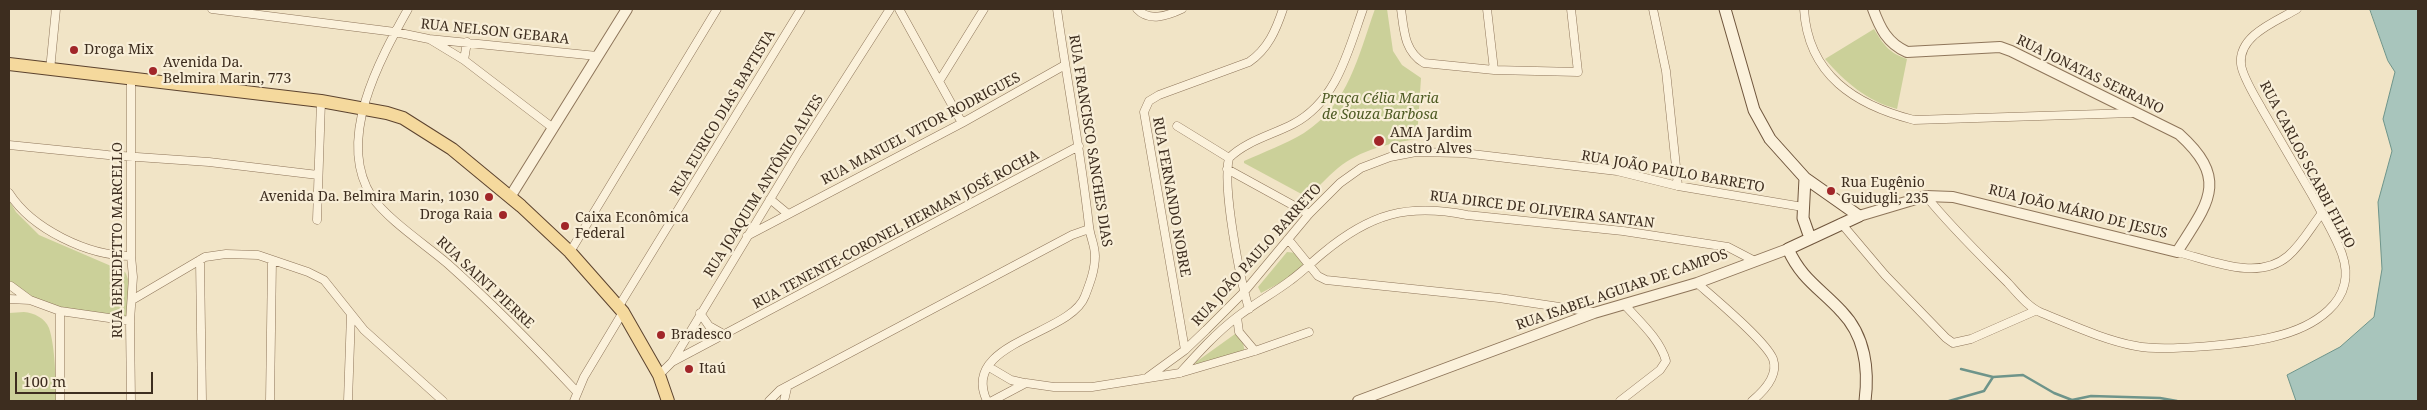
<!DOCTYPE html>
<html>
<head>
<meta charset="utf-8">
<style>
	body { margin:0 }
	#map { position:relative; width:2427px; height:410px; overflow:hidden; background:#f1e4c6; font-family:"Noto Serif",serif }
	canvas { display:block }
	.frame { position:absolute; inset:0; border:10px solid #3d2d1f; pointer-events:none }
	.scale { position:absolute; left:15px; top:372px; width:138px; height:22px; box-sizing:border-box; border:2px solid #3d2d1f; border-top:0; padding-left:6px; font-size:15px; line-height:18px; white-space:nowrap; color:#3d2d1f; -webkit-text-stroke:4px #f8eed7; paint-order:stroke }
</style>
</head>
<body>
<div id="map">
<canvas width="2427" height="410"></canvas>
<div class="frame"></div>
<div class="scale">100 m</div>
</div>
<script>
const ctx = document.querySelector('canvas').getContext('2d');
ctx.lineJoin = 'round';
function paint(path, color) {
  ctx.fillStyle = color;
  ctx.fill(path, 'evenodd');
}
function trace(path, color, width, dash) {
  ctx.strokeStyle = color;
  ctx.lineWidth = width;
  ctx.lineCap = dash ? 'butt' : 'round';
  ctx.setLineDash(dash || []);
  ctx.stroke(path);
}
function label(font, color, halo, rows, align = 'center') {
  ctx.font = font + ' "Noto Serif",serif';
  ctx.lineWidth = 4.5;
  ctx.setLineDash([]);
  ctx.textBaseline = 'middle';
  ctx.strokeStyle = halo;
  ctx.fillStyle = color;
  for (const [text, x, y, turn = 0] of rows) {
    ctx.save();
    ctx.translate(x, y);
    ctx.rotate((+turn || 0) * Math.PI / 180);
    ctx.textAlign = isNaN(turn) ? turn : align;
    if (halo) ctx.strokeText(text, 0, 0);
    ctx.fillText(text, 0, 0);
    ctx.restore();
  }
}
const green = new Path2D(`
	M1375,9H1387L1393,51L1402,65L1421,78L1417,139C1390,143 1360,150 1338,168C1327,177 1318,188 1307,197L1244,163V161C1264,152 1286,144 1304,133C1349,104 1358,56 1375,9Z
	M1874,29C1883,44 1889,53 1907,59L1897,109C1867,101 1845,82 1825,59Z
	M9,200L16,212L39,235L125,272C131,282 133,308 125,317C85,311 39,311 9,280Z
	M1287,252L1297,253L1303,262L1302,271L1261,293L1258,287Z
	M24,312C34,313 45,318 49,328C55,345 56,383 56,401H9V313Z
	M1235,334L1243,342L1245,354L1195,365L1196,362Z`);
const water = new Path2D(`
	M2370,9H2418V401H2296L2287,375L2340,347L2374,317L2382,269L2378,202L2392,151L2383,119L2395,72L2388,61Z`);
const stream = new Path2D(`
	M1961,369L1993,377L2023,375L2054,393L2072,400L2091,396L2160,398L2177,401
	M1949,401L1984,391L1993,377`);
const minor = new Path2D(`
	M212,9L395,32L429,39L597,56
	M408,9C380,59 335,140 372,197C388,220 426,245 448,264C494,305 536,348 577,392
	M899,9L962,123
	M1137,9C1149,22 1167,16 1182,9
	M1401,9C1404,30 1404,51 1424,63L1494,70L1578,72L1571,9
	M1487,9L1494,70
	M1653,9L1666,71L1678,186
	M1804,9C1808,75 1855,105 1914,120L2133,113
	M431,40L464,60L553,128
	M464,60L467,42
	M50,70L56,9
	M131,78V256L133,277L130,321L131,401
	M940,80L984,9
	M1177,126L1229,158
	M9,145L108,155L209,162L318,175
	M1227,169L1309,214
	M9,193C32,229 88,256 131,256
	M1926,196C1951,227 1980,255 2008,283C2018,294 2029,308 2042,313C2072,325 2104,340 2136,346C2165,352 2243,344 2273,337C2312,328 2359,302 2342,254C2335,234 2322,214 2312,195C2295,166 2279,138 2262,109C2256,98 2242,76 2241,64C2238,35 2277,21 2297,9
	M770,199L788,214
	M317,220L321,101
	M1841,223L1885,275L1946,338L1953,343L1971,339L2035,311
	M747,236L962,123L1065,65
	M1288,239L1318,276L1326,280L1499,298L1593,312
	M570,252L717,9
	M2177,252C2210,260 2258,282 2288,256C2302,244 2311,227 2322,213
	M200,260L202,401
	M1697,283C1714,298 1766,341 1773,359C1779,376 1764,391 1752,401
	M11,286L30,300
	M9,299L30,300L60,311L130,321
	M132,300L205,257L226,254L258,255L308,272L324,280L364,330L443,401
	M619,306L801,9
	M1249,309C1240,279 1222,187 1229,158C1246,141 1272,135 1293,124C1337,101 1348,51 1363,9
	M700,313L709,326L725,335
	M1237,317L1239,332L1255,351
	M1185,350L1144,112L1149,101L1159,95L1249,62C1268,49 1276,30 1283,9
	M672,362L1079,146
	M989,367L1011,380L1024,383
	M1180,373C1198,353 1216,333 1237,317C1255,303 1274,293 1291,280C1302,272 1312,262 1323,253C1370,214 1407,203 1467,215L1623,231L1728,247L1753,260
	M659,375L672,362L798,153L890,9
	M1148,377L1185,350L1206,330L1244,292L1309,214L1340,183L1361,168L1390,157L1416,152L1463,153L1617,171L1678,186L1803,207
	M60,401V311
	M270,401L272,260
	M348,401L351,314
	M574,401L584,377L623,312
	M769,401L780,390L1072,235L1089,229
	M784,401L787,388
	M987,401C959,342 1071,335 1085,296C1090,283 1095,270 1095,256C1095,245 1090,237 1089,226C1081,153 1067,82 1057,9
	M992,401L1026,383L1054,387H1092L1180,373L1255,351L1309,332
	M1620,401L1660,370L1666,361C1660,339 1639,321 1624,304`);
const tertiary = new Path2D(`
	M510,197L627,9
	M1859,216L1926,196L1953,197L2177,252C2208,203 2230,180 2179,134L2011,51L2000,47L1907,52C1887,43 1880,28 1873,9
	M1358,401L1594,313L1697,283L1788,249`);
const secondary = new Path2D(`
	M1725,9L1754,110L1770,139L1805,178L1859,216
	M1805,178L1803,218L1810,238
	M1859,216L1788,249C1802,280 1820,288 1842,312C1865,336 1869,370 1865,401`);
const primary = new Path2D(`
	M9,64L321,101L387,113L403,118L452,149L521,206L570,252L623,312L659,375L668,401`);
const markers = [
	[74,50,5,"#a12629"],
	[153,71,5,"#a12629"],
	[1379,141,6,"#a12629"],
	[1831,191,5,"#a12629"],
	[489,197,5,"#a12629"],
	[503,215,5,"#a12629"],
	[565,226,5,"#a12629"],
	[661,335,5,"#a12629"],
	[689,369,5,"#a12629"]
];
const streetNames = [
	["RUA NELSON GEBARA",495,32,6],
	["RUA JONATAS SERRANO",2090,75,26],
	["RUA EURICO DIAS BAPTISTA",723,113,-59],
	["RUA MANUEL VITOR RODRIGUES",921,129,-28],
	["RUA FRANCISCO SANCHES DIAS",1090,141,81],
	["RUA CARLOS SCARBI FILHO",2307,165,62],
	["RUA JOÃO PAULO BARRETO",1673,172,10],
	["RUA JOAQUIM ANTÔNIO ALVES",764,186,-58],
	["RUA FERNANDO NOBRE",1171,197,80],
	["RUA DIRCE DE OLIVEIRA SANTAN",1542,210,7],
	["RUA JOÃO MÁRIO DE JESUS",2078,212,14],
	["RUA TENENTE-CORONEL HERMAN JOSÉ ROCHA",896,230,-28],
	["RUA BENEDETTO MARCELLO",118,240,-90],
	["RUA JOÃO PAULO BARRETO",1257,255,-48],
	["RUA SAINT PIERRE",485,283,43],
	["RUA ISABEL AGUIAR DE CAMPOS",1622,290,-19]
];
const poiNames = [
	["Droga Mix",84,50],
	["Avenida Da.",163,63],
	["Belmira Marin, 773",163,79],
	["AMA Jardim",1390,133],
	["Castro Alves",1390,149],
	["Rua Eugênio",1841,183],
	["Guidugli, 235",1841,199],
	["Avenida Da. Belmira Marin, 1030",479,197,"right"],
	["Droga Raia",493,215,"right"],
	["Caixa Econômica",575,218],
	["Federal",575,234],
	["Bradesco",671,335],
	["Itaú",699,369]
];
const parkNames = [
	["Praça Célia Maria",1380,99],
	["de Souza Barbosa",1380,115]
];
paint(green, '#cbd099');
paint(water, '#a8c5bc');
trace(water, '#6e948a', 1);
trace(stream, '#6e948a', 2.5);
trace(minor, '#8e755a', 9);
trace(tertiary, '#8e755a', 12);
trace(secondary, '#70563d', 13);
trace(primary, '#5c432f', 14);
trace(minor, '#fbf1db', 8);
trace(tertiary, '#fbf1db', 10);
trace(secondary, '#fbf1db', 11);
trace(primary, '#f5d99d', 12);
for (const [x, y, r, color] of markers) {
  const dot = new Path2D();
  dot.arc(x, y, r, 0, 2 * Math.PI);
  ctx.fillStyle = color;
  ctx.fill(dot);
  trace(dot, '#f8eed7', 2);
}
label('14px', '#3d2d1f', '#f8eed7', streetNames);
label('14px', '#3d2d1f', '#f8eed7', poiNames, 'left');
label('italic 14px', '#4e5b24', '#f8eed7', parkNames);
</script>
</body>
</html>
